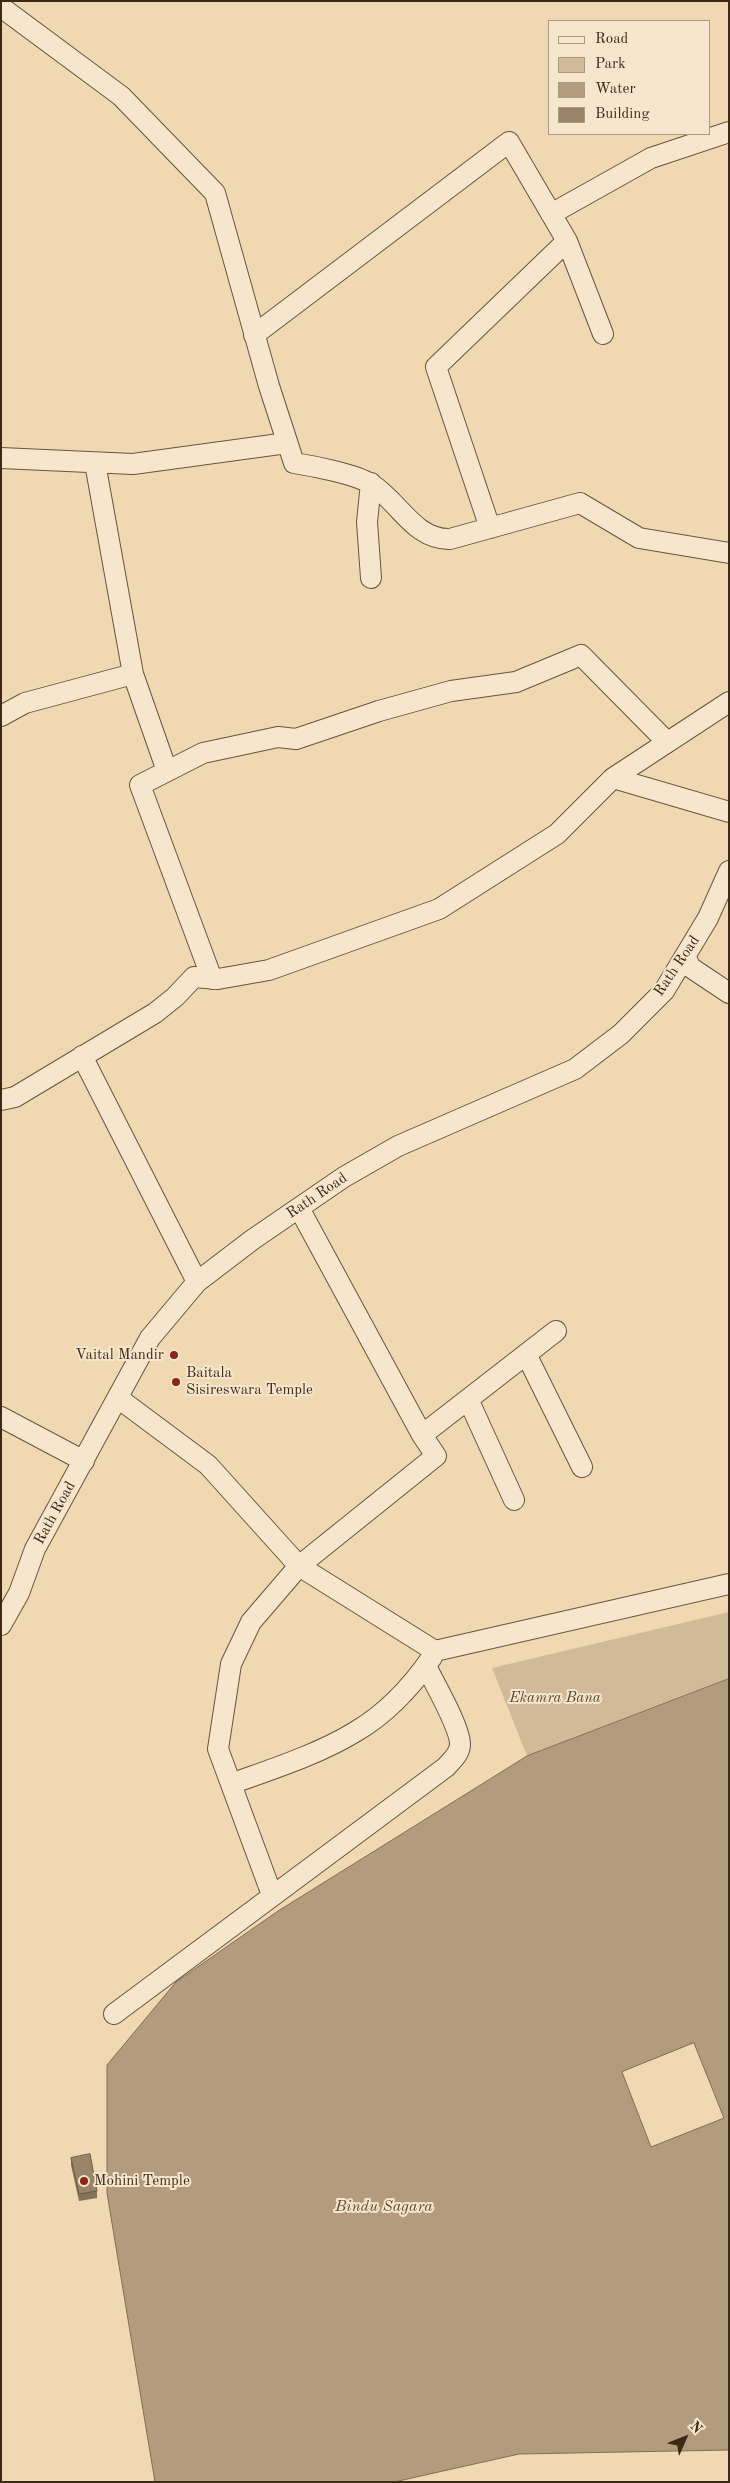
<!DOCTYPE html>
<html>
<head>
<meta charset="utf-8">
<style>
	body { margin:0 }
	#map { position:relative; width:730px; height:2483px; overflow:hidden; background:#efd8b2; font-family:"Old Standard TT",serif }
	canvas { display:block }
	.frame { position:absolute; inset:0; border:2px solid #3d2915; pointer-events:none }
	.legend { position:absolute; left:548px; top:20px; width:162px; height:115px; box-sizing:border-box; background:#f5e6cd; border:1px solid #ab9a83; margin:0; padding:6px 9px; list-style:none; font-size:15px; color:#3d2915 }
	.legend li { display:flex; align-items:center; gap:10px; height:25px }
	.legend b { width:25px; border:1px solid #ab9a83 }
	.north { position:absolute; left:660px; top:2413px; width:50px; height:50px; -webkit-text-stroke:4px #f5e6cd; paint-order:stroke; rotate:46deg; font-size:14px; font-weight:700; line-height:20px; text-align:center; color:#3d2915 }
	.north::after { content:''; display:block; margin:auto; width:18px; height:22px; background:#3d2915; clip-path:polygon(50% 0,100% 100%,50% 72%,0 100%) }
</style>
</head>
<body>
<div id="map">
<canvas width="730" height="2483"></canvas>
<div class="frame"></div>
<ul class="legend">
<li><b style="height:6px;background:#f5e6cd"></b>Road</li>
<li><b style="height:14px;background:#d1ba97"></b>Park</li>
<li><b style="height:14px;background:#b29c7d"></b>Water</li>
<li><b style="height:14px;background:#9a8467"></b>Building</li>
</ul>
<div class="north">N</div>
</div>
<script>
const ctx = document.querySelector('canvas').getContext('2d');
ctx.lineJoin = 'round';
function paint(path, color) {
  ctx.fillStyle = color;
  ctx.fill(path, 'evenodd');
}
function trace(path, color, width, dash) {
  ctx.strokeStyle = color;
  ctx.lineWidth = width;
  ctx.lineCap = dash ? 'butt' : 'round';
  ctx.setLineDash(dash || []);
  ctx.stroke(path);
}
function label(font, color, halo, rows, align = 'center') {
  ctx.font = font + ' "Old Standard TT",serif';
  ctx.lineWidth = 4;
  ctx.setLineDash([]);
  ctx.textBaseline = 'middle';
  ctx.strokeStyle = halo;
  ctx.fillStyle = color;
  for (const [text, x, y, turn = 0] of rows) {
    ctx.save();
    ctx.translate(x, y);
    ctx.rotate((+turn || 0) * Math.PI / 180);
    ctx.textAlign = isNaN(turn) ? turn : align;
    if (halo) ctx.strokeText(text, 0, 0);
    ctx.fillText(text, 0, 0);
    ctx.restore();
  }
}
const green = new Path2D(`
	M729,1612V1679L527,1756L492,1668Z`);
const water = new Path2D(`
	M729,1679V2450L519,2454L394,2482H155L107,2193V2065L176,1982L278,1911L527,1756ZM694,2043L724,2118L651,2147L622,2072Z`);
const minor = new Path2D(`
	M1,7L121,96L215,193L269,386L294,463C313,466 355,474 371,484C399,501 414,540 450,539L580,503L639,538L729,553
	M551,214L651,158L729,132
	M254,335L509,142L567,241L603,334
	M1,458L133,464L287,443
	M95,463L133,674L167,771
	M371,483L367,522L371,578
	M490,528L436,367L567,241
	M1,716L25,703L133,674
	M613,778L729,702
	M686,957L690,967L729,993
	M212,979L140,785L203,753L278,737L296,739L379,711L451,691L516,682L581,655L667,742
	M82,1056L197,1282
	M1,1100L15,1097L155,1013L175,997L194,977L218,979L269,970L439,909L557,834L613,778L729,812
	M299,1208L422,1435L556,1331
	M526,1354L582,1467
	M118,1398L208,1465L299,1566L435,1651L729,1584
	M468,1399L514,1500
	M1,1417L84,1461
	M1,1625L19,1593L35,1549L150,1338L197,1282L252,1240L344,1177L398,1146L575,1069L621,1034L664,991L708,918L729,871
	M231,1784C272,1769 317,1755 355,1732C386,1714 412,1686 432,1657
	M272,1895L218,1749L231,1664L251,1622L299,1566L436,1456L422,1435
	M114,2014L446,1767C452,1760 460,1754 460,1744C460,1727 434,1683 426,1666`);
const wall = new Path2D(`
	M71,2158L97,2191V2198L79,2201L71,2165Z`);
const building = new Path2D(`
	M90,2154L97,2191L79,2194L71,2158Z`);
const markers = [
	[174,1355,5,"#8f2418"],
	[176,1382,5,"#8f2418"],
	[84,2181,5,"#8f2418"]
];
const streetNames = [
	["Rath Road",677,966,-56],
	["Rath Road",317,1196,-34],
	["Rath Road",55,1513,-61]
];
const poiNames = [
	["Vaital Mandir",164,1355,"right"],
	["Baitala",186,1373],
	["Sisireswara Temple",186,1390],
	["Mohini Temple",94,2181]
];
const parkNames = [
	["Ekamra Bana",555,1698]
];
const waterNames = [
	["Bindu Sagara",384,2207]
];
paint(green, '#d1ba97');
paint(water, '#b29c7d');
trace(water, '#836e53', 1);
trace(minor, '#6a553c', 22);
trace(minor, '#f5e6cd', 20);
paint(wall, '#847259');
paint(building, '#9a8467');
trace(building, '#6c5c48', 1);
for (const [x, y, r, color] of markers) {
  const dot = new Path2D();
  dot.arc(x, y, r, 0, 2 * Math.PI);
  ctx.fillStyle = color;
  ctx.fill(dot);
  trace(dot, '#f5e6cd', 2);
}
label('15px', '#3d2915', '#f5e6cd', streetNames);
label('15px', '#3d2915', '#f5e6cd', poiNames, 'left');
label('italic 15px', '#5b462f', '#f5e6cd', parkNames);
label('italic 16px', '#604c34', '#f5e6cd', waterNames);
</script>
</body>
</html>
